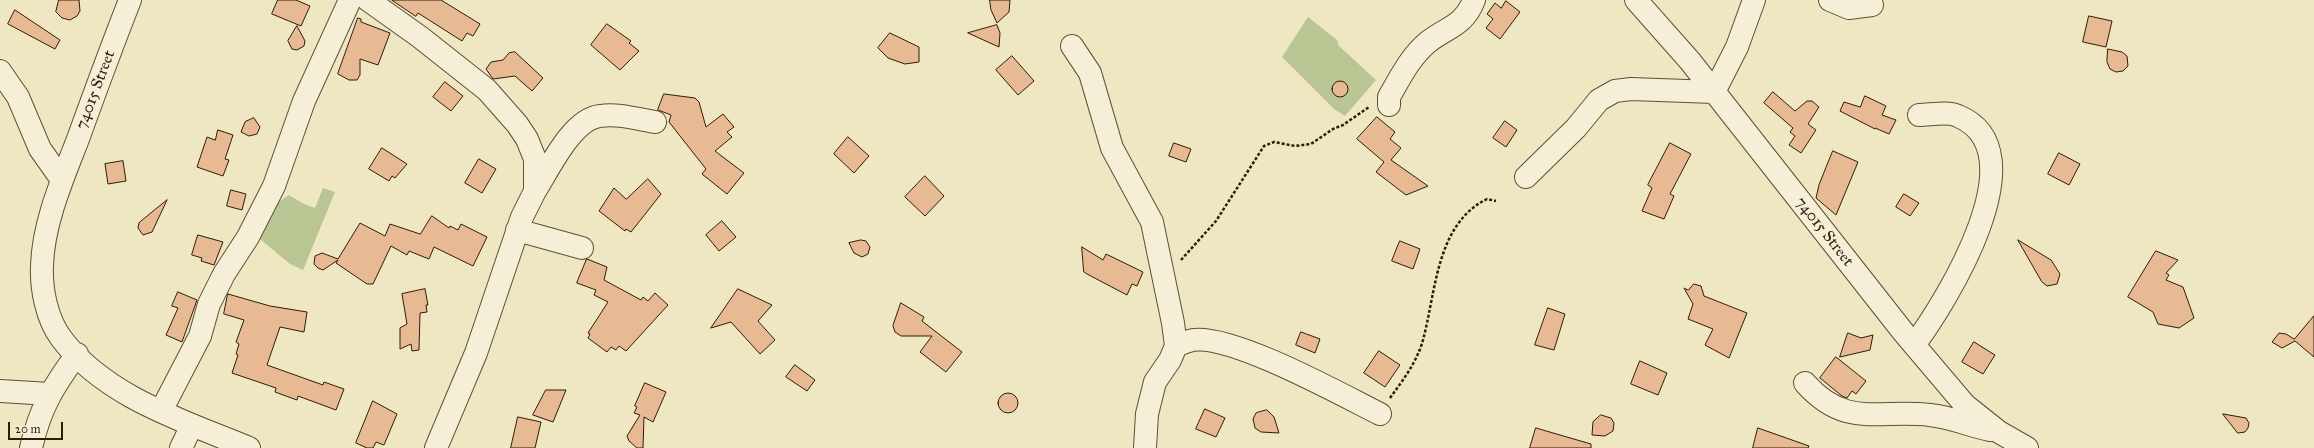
<!DOCTYPE html>
<html>
<head>
<meta charset="utf-8">
<style>
	body { margin:0 }
	#map { position:relative; width:2314px; height:448px; overflow:hidden; background:#efe6c2; font-family:"IM FELL Great Primer",serif }
	canvas { display:block }
	.scale { position:absolute; left:8px; top:422px; width:55px; height:18px; box-sizing:border-box; border:2px solid #301b0a; border-top:0; padding-left:5px; font-size:12px; line-height:14px; white-space:nowrap; color:#301b0a; -webkit-text-stroke:3px #f5efd7; paint-order:stroke }
</style>
</head>
<body>
<div id="map">
<canvas width="2314" height="448"></canvas>
<div class="scale">20 m</div>
</div>
<script>
const ctx = document.querySelector('canvas').getContext('2d');
ctx.lineJoin = 'round';
function paint(path, color) {
  ctx.fillStyle = color;
  ctx.fill(path, 'evenodd');
}
function trace(path, color, width, dash) {
  ctx.strokeStyle = color;
  ctx.lineWidth = width;
  ctx.lineCap = dash ? 'butt' : 'round';
  ctx.setLineDash(dash || []);
  ctx.stroke(path);
}
function label(font, color, halo, rows, align = 'center') {
  ctx.font = font + ' "IM FELL Great Primer",serif';
  ctx.lineWidth = 4;
  ctx.setLineDash([]);
  ctx.textBaseline = 'middle';
  ctx.strokeStyle = halo;
  ctx.fillStyle = color;
  for (const [text, x, y, turn = 0] of rows) {
    ctx.save();
    ctx.translate(x, y);
    ctx.rotate((+turn || 0) * Math.PI / 180);
    ctx.textAlign = isNaN(turn) ? turn : align;
    if (halo) ctx.strokeText(text, 0, 0);
    ctx.fillText(text, 0, 0);
    ctx.restore();
  }
}
const green = new Path2D(`
	M1308,17L1337,40L1339,46L1376,80L1345,116L1334,109L1282,57Z
	M323,188L335,192L303,270L290,264L260,239C262,222 274,203 289,195L304,204L315,208Z`);
const building = new Path2D(`
	M59,0H79L80,11L77,16L70,20L62,18L56,12Z
	M278,0H296L310,6L301,26L272,14Z
	M392,0H441L480,24L473,36L467,33L462,41L418,13L416,16Z
	M990,0H1010L1009,12L997,23L991,10Z
	M1506,1L1520,12L1500,39L1486,28L1493,19L1487,14L1495,3L1501,8Z
	M15,10L60,40L55,49L8,24Z
	M2089,16L2112,21L2106,47L2083,42Z
	M358,18L361,19V22L390,33L378,65L360,59V75L357,80H349L338,74Z
	M607,24L631,41L629,43L639,51L620,70L591,45Z
	M997,25L1000,33L999,47L968,33Z
	M297,26L305,41L304,46L297,50L292,49L288,41Z
	M890,33L919,47V62L905,64L888,58L878,48Z
	M2108,49L2122,52L2127,56L2128,66L2123,71L2116,72L2110,69L2107,62Z
	M515,52L543,78L532,91L515,76L493,79L486,69L491,62L503,60L509,53Z
	M1012,56L1034,81L1018,95L996,70Z
	M1332 89a8 8 0 1 1 16 0a8 8 0 1 1-16 0Z
	M445,82L463,96L451,111L433,97Z
	M1773,92L1795,111L1807,101H1812L1819,107L1808,124L1816,130L1801,153L1789,145L1795,136L1790,132L1793,128L1764,103Z
	M664,94L695,98L699,102L706,127L723,114L734,127L727,132L732,137L715,151L744,173L727,194L702,174L706,169L669,122L671,115L658,110Z
	M1865,96L1886,106L1882,115L1896,120L1889,134L1875,128V129L1840,111L1844,102L1860,107Z
	M1377,117L1395,132L1390,139L1401,148L1391,160L1428,186L1406,195L1376,172L1384,162L1357,139Z
	M254,118L260,127L257,134L249,136L241,132L245,122Z
	M1505,121L1517,130L1506,147L1493,138Z
	M218,130L233,135L225,159L229,160L223,176L197,167L207,137L215,140Z
	M848,137L869,156L854,173L834,154Z
	M1174,143L1191,149L1186,162L1169,156Z
	M1670,143L1691,154L1670,194L1674,196L1664,219L1642,211L1652,188L1648,185Z
	M382,148L407,164L395,178L392,176L389,181L369,169Z
	M1833,151L1858,162L1836,215L1816,198L1819,185Z
	M2059,153L2080,164L2069,185L2048,174Z
	M479,159L496,169L482,193L465,183Z
	M123,161L126,181L108,184L105,164Z
	M925,176L944,196L925,216L905,197Z
	M648,179L661,194L631,232L626,229L625,231L599,211L614,188L626,199Z
	M231,190L246,194L242,210L227,206Z
	M1904,194L1919,203L1910,216L1896,207Z
	M167,200L152,232L143,235L138,228L139,223Z
	M432,216L449,228L450,226L458,230L461,224L487,237L473,266L434,247L429,259L409,251L407,255L391,246L373,284H367L336,263L338,260L323,270L318,268L314,264L315,256L322,253L338,259L360,223L385,236L390,224L420,234Z
	M722,221L736,237L719,251L706,235Z
	M198,235L223,242L214,265L201,261L202,258L192,255Z
	M861,240L866,241L870,247L868,254L862,257L854,253L849,243Z
	M2018,240L2051,260L2060,274L2057,284L2047,286L2042,282Z
	M1400,241L1420,249L1413,269L1392,261Z
	M1082,247L1103,260L1106,254L1143,272L1137,286L1132,284L1127,295L1087,274L1084,272Z
	M2156,251L2178,260L2166,273L2169,275L2166,280L2183,287L2194,318L2179,328L2158,324L2153,312L2128,297Z
	M587,259L607,267L604,280L641,300L643,297L648,301L655,293L668,305L626,351L619,346L616,350L611,347L607,352L588,338L590,334L588,333L608,302L594,295L596,290L577,283Z
	M1694,284L1701,286L1704,296L1747,313L1729,358L1705,345L1713,329L1688,319L1693,304L1684,288L1688,290Z
	M425,289L428,305H426L427,312L420,313L419,350L412,351L411,344L400,349V328L407,324L402,294Z
	M738,289L772,305L758,321L775,340L760,354L731,322L711,328Z
	M178,292L197,300L182,342L166,335L178,308L172,306Z
	M228,294L270,306L307,312L304,332L280,327L267,365L323,385L324,382L344,389L336,410L298,396L297,400L275,392L276,388L232,373L238,355L236,354L239,344L236,342L244,320L224,314Z
	M901,303L924,317L922,321L962,352L946,372L920,352L932,336H901L895,332L893,326Z
	M1548,308L1565,314L1554,350L1535,345Z
	M2314,316V357L2295,341L2282,348L2272,342L2279,333L2286,334L2294,339Z
	M1301,332L1320,339L1315,353L1296,345Z
	M1848,333L1861,338L1873,335L1870,350L1840,357Z
	M1974,342L1995,355L1983,374L1962,362Z
	M1379,351L1400,365L1385,387L1364,373Z
	M1836,357L1866,381L1856,394L1852,391L1847,398L1842,396L1820,378Z
	M1640,361L1667,373L1658,395L1631,384Z
	M795,365L815,380L807,391L786,377Z
	M645,383L666,392L653,422L644,417L643,448H637L629,441L627,436L640,415L634,413L637,407L635,406Z
	M546,390H566L553,422L533,415Z
	M998 403a10 10 0 1 1 20 0a10 10 0 1 1-20 0Z
	M373,401L397,414L384,445L376,442L373,448H367L356,443Z
	M1205,409L1225,418L1216,437L1196,429Z
	M1267,410L1274,417L1279,433L1261,432L1255,428L1253,419L1256,413Z
	M2223,414L2246,418L2249,423L2248,428L2245,432L2238,433Z
	M1601,415L1611,418L1614,423L1613,431L1605,436L1592,435L1593,422Z
	M518,417L541,422L535,448H511Z
	M1536,428L1591,444V448H1530Z
	M1758,428L1809,446L1808,448H1753Z`);
const path = new Path2D(`
	M1181,260L1216,221L1264,146L1274,142L1295,146L1311,144L1333,129L1343,125L1369,107
	M1390,398C1403,380 1417,362 1423,340C1436,292 1436,224 1487,199L1496,201`);
const minor = new Path2D(`
	M130,0C112,46 95,92 78,139C63,178 43,223 42,266C41,290 47,319 61,338C105,397 184,421 249,448
	M368,0L420,37L487,90L517,124L527,139L535,159V191L522,217L476,353L436,448
	M1636,0L1690,61L1904,333L1965,405L1999,432L2027,448
	M1830,0L1849,8L1872,5
	M1072,46L1090,73L1112,148L1152,222L1173,323L1176,346L1170,360L1155,382L1147,414L1145,448
	M0,71L18,97L40,149L62,180
	M1389,105V97C1400,78 1410,57 1428,42C1447,27 1464,26 1474,0
	M1526,177L1576,128L1599,100L1615,91L1631,89L1714,92L1737,47L1754,0
	M535,191C549,169 572,119 600,116C618,113 637,119 655,122
	M517,230L582,248
	M1914,345C1946,302 2041,150 1958,116C1948,111 1930,115 1919,115
	M1176,346C1181,344 1187,341 1193,340C1232,334 1342,395 1380,414
	M1805,383C1846,429 1878,409 1930,415C1951,417 1970,426 1990,430
	M0,391L50,394
	M161,411L200,336L209,304L224,274L248,237L274,186L304,101L350,0
	M31,448C40,408 53,387 77,354
	M181,448L192,425`);
const streetNames = [
	["74015 Street",96,90,-69],
	["74015 Street",1824,232,52]
];
paint(green, '#b9c593');
paint(building, '#e7ba93');
trace(building, '#301b0a', 1);
trace(minor, '#604e38', 24);
trace(path, '#301b0a', 2.5, [3, 2]);
trace(minor, '#f5efd7', 22);
label('16px', '#301b0a', '#f5efd7', streetNames);
</script>
</body>
</html>
